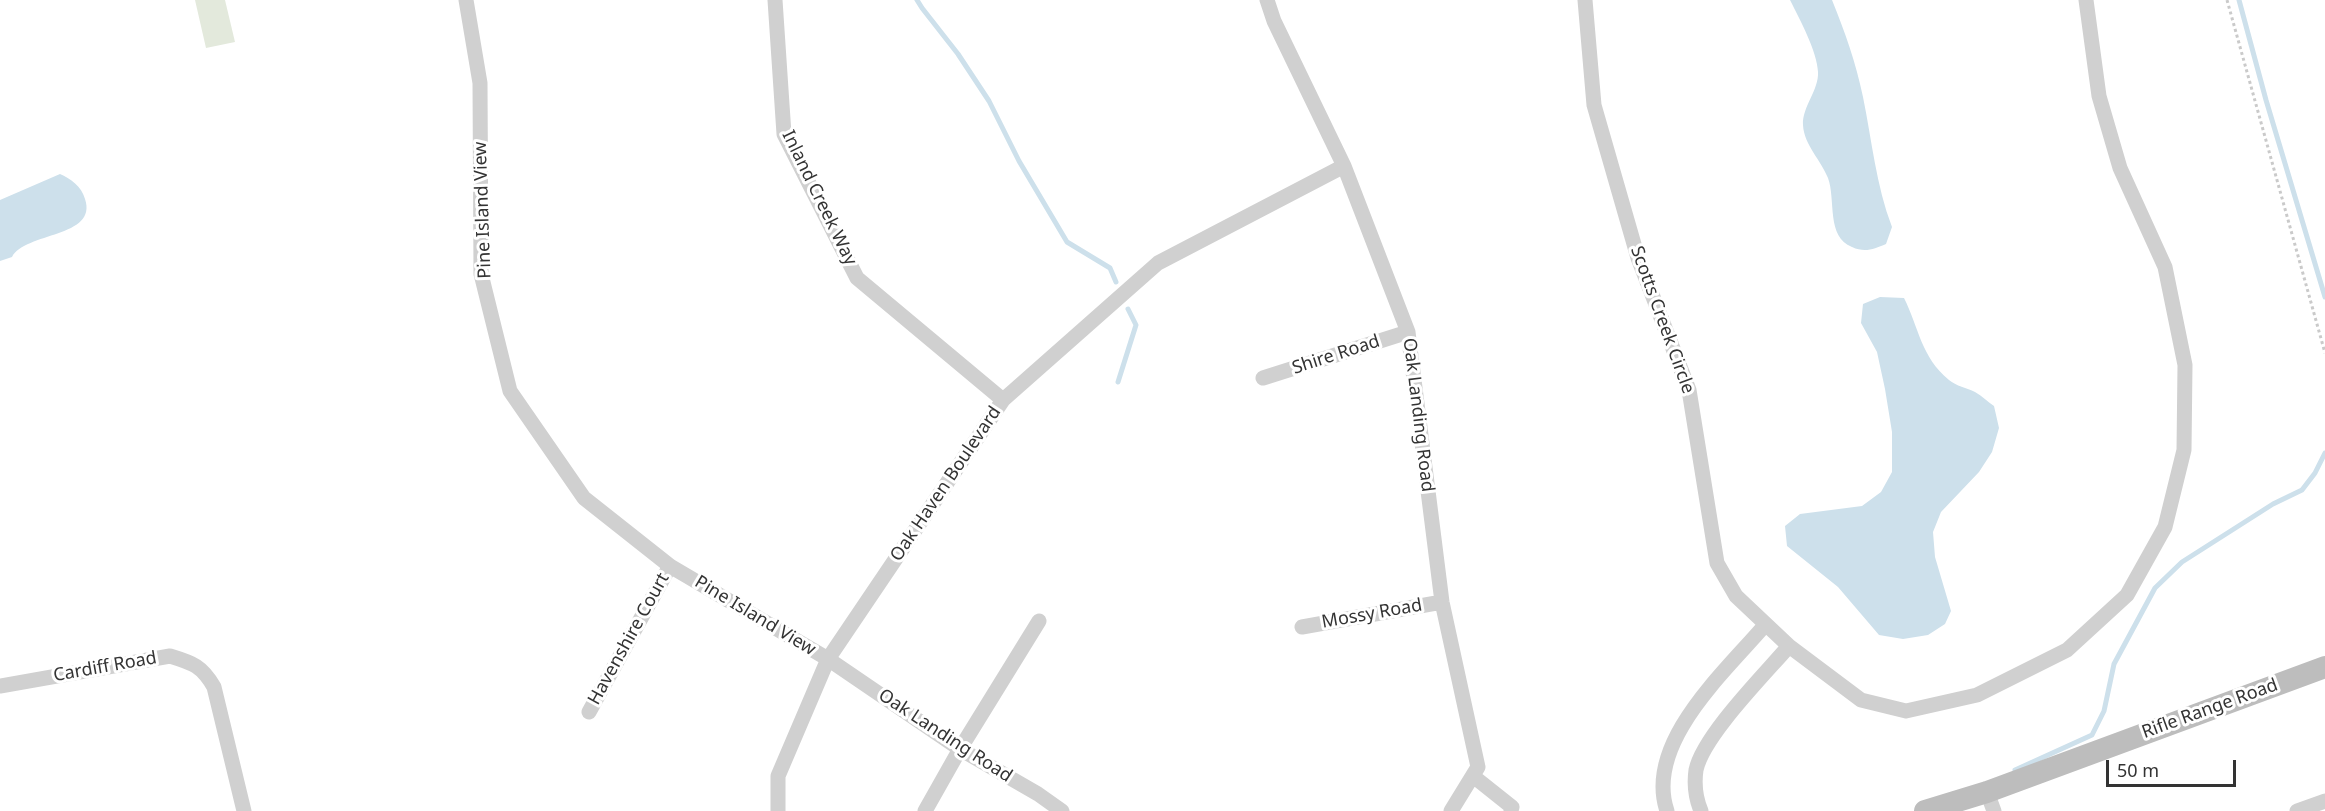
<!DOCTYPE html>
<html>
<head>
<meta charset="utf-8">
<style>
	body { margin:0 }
	#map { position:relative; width:2325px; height:811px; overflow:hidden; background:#fff; font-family:"Noto Sans",sans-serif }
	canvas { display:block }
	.scale { position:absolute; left:2106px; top:760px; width:130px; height:27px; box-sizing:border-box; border:3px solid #333; border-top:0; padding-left:8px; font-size:18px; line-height:21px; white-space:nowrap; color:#333; -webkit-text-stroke:4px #fff; paint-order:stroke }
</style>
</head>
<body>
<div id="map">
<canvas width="2325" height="811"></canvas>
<div class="scale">50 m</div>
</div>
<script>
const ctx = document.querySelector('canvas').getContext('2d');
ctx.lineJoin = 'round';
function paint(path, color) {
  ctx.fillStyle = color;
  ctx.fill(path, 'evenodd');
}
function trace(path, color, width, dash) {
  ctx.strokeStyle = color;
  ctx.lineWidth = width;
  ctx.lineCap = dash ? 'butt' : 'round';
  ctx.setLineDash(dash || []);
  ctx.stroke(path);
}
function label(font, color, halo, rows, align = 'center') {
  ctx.font = font + ' "Noto Sans",sans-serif';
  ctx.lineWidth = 6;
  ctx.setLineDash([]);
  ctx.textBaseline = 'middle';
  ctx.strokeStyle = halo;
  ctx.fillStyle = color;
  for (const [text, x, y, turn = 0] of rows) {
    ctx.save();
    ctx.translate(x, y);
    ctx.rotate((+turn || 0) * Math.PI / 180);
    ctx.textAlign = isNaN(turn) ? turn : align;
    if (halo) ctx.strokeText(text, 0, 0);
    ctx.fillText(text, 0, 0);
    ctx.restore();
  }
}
const green = new Path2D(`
	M195,0H225L235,42L206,48Z`);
const water = new Path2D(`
	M1790,0H1832C1845,32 1856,63 1863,97C1872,141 1876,185 1892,227L1886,244C1874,249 1865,253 1852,247C1826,237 1836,200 1828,178C1821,160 1804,145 1803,125C1802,107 1819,90 1818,72C1817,51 1800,20 1790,0Z
	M60,174C70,178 82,187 85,199C98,238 25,232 12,257L0,261V200Z
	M1880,297L1904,298C1919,328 1921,357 1949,380C1956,386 1967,388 1975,392C1982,396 1988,402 1994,406L1999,428L1992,452L1979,472L1941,512L1933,532L1935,557L1951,611L1945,624L1928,635L1903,639L1879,635L1838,587L1787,546L1785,526L1800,514L1862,506L1881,492L1892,472V432L1885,389L1877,352L1861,323L1863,304Z`);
const stream = new Path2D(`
	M917,0L922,8L958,54L989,101L1019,161L1067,242L1110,268L1116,282
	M2239,0L2266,100L2325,297
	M1118,382L1136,325L1128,309
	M2015,770L2092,735L2104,711L2114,664L2155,588L2182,562L2273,504L2302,490L2315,473L2325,453`);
const path = new Path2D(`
	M2227,0L2325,353`);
const street = new Path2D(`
	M466,0L480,83L481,274L510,391L584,498L670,566L828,659L960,749L1038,794L1062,811
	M775,0L784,134L857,278L1003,400
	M1267,0L1274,21L1344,166L1408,332L1442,602L1478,767L1451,811
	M1585,0L1594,105L1638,258L1689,390L1717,563L1736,596L1789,646L1861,700L1906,711L1977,695L2067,650L2127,595L2165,527L2184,450L2185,365L2165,267L2120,168L2099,96L2086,0
	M1263,378L1408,332
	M1302,627L1442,602
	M0,686L170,656C193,663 202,666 214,687L244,811
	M589,712L670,566
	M1473,776L1512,807L1511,811
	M1987,792L1994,811
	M778,811V776L828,659L1003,400L1158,263L1344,166
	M925,811L960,749L1039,621
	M1667,811C1644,743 1725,672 1765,625
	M1701,811C1696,799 1694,784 1696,770C1703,736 1765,674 1789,646
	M2297,811L2325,801`);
const secondary = new Path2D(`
	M1925,811L1987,792L2325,667`);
const streetNames = [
	["Inland Creek Way",819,198,64],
	["Pine Island View",483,210,-92],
	["Scotts Creek Circle",1662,320,70],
	["Shire Road",1336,355,-18],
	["Oak Landing Road",1418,415,83],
	["Oak Haven Boulevard",946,484,-56],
	["Mossy Road",1372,614,-10],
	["Pine Island View",755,616,31],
	["Havenshire Court",629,639,-61],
	["Cardiff Road",105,667,-10],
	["Rifle Range Road",2210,709,-20],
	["Oak Landing Road",945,736,33]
];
paint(green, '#e3e9dc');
paint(water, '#cde0eb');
trace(stream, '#cde0eb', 5);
trace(path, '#cacaca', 3, [3, 3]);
trace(street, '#d0d0d0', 15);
trace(secondary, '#bdbdbd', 22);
label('18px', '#333', '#fff', streetNames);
</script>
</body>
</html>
